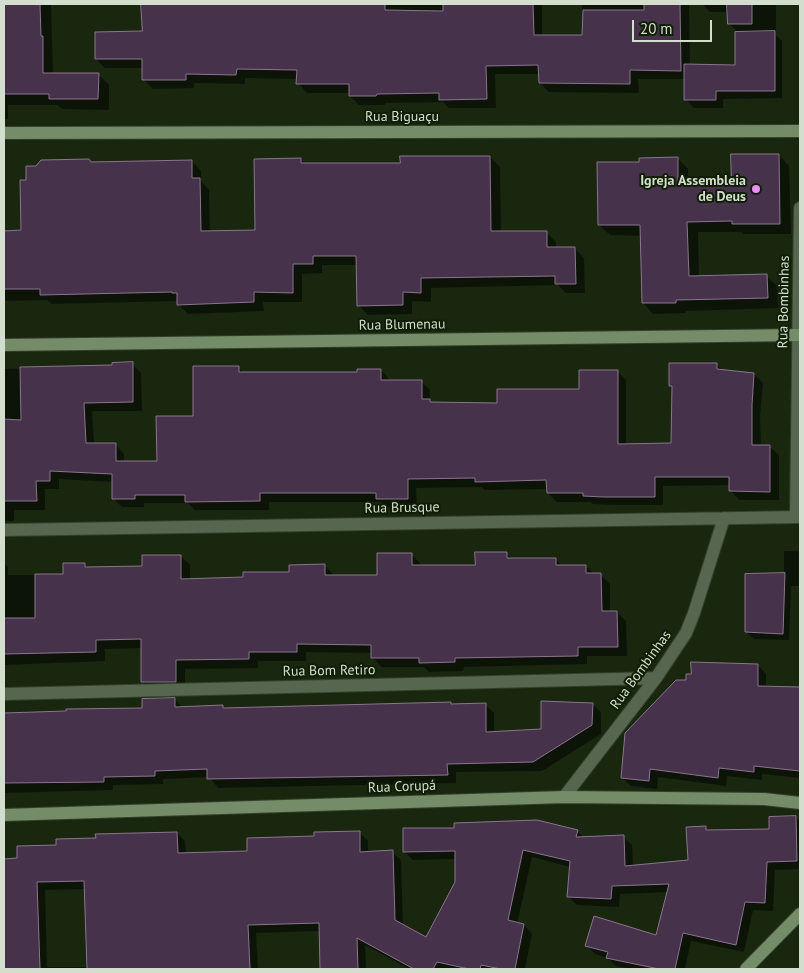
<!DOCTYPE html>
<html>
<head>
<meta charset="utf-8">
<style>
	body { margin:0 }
	#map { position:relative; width:804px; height:973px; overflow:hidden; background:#18270e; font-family:"PT Sans",sans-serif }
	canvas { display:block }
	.frame { position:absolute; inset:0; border:5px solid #d3dece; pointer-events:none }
	.scale { position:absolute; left:632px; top:20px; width:80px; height:22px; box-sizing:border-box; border:2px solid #d3dece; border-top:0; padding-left:6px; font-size:15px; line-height:18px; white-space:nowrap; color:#d3dece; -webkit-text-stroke:4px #0f1e05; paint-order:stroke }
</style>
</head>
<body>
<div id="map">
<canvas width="804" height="973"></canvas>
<div class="frame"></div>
<div class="scale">20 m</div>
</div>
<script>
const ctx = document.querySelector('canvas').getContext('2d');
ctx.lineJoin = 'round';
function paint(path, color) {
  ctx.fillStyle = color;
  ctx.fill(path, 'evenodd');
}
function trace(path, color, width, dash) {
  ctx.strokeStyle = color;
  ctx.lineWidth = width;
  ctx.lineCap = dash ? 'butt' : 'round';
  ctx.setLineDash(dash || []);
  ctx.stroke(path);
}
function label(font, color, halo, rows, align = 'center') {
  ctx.font = font + ' "PT Sans",sans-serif';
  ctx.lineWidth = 4;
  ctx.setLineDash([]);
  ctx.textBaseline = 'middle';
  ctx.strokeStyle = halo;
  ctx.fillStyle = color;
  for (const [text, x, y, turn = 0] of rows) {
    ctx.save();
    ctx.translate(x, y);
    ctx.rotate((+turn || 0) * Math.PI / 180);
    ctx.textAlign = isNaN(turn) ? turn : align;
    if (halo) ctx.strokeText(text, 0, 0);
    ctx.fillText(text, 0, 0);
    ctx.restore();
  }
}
const shadow = new Path2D(`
	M4,4H51L53,75L98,74L109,85V110L62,109L57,105H8V119H4Z
	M143,4H542V36H582V4H689L690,66H736V30L729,24V12H710L702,4H776V35L782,41V98L723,99V108H694L686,100L685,79H638L639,93L549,92L540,83V74H495L496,108H449L443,102L385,103V105H359L350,96V93H307L298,83V79L245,78V84L194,83V88L153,89L143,79V68H105L96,59L143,32Z
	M779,155L789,166L791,234H744L741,232H698L699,277L766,276L777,286L778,308L686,311V313L653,314L643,303L642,236L610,235L599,225L640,163L677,158L688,169V184L733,182Z
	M490,157L500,167L501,232H546L556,242V249L574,248L584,258L585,293H566L558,285L431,288V302L412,301V314L368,315L358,305V265H322V273L302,274V302H263L264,311L188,314L178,304V301L52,304L47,300L4,301V232L22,231L27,181L91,163L192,161L201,171V181L209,190L210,232L257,231L301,160L305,164H401Z
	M132,364L141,373L142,411H92L94,444L116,445L124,454V462L158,463L195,417L238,367L244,374L358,373L381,370L389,379V381H421L430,390V401L432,403L498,404L580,390L617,371L626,380V445L673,444V389L670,385L716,364L723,371L754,374L763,383L760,415L761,447H770L779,455V500H739L731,491V485L663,486V505H614L593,504L590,502H557L548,493V489L485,490L481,487L416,488L417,507H386L381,502H269V510H195L188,503H144V507H122L113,498V482L59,479V489H45V510H14V521H4V369L113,366Z
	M784,551H800V586H791L789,640L754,639L746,632L784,575Z
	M411,554L421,564V566L476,567L507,554L512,559H556L563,567L586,566L594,574H600L610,584V612H617L626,621L627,656H587V664L464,667L463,671L429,672L424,667H382L373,658V653L306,652V661H258V668L185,669V691H152L143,682L142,648L105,649V661L4,665V563L8,567V575H65L84,564L89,568L144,567L181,556L190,565V580L244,579L290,573L325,566L334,575L378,576Z
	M758,665L766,674V688L800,689V778L762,774V780L727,776L726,786L658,777L657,789L631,786L622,778L687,681Z
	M175,699L183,708L223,706L226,709L451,703L452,705L485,704L494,713V733L542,730L593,704L601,713V734L542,771L456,772V783L218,788L209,777L163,779V784L113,785V790L4,793V713L143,709Z
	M796,817L800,822V869L775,870L773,911L753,910L744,952L691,941L685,969H630L616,966L607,958L595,954L587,946L657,936L668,892L620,894L619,907L577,905L568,896L570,867L532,857L517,924L524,925L532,934L525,969H409L365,945L366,969H321L320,931L256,933L258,969H4V860L18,859L57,847L97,839L177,833L185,841L186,854L249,853L315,837L359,832L368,841V853L392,852L401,860L403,926L426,939L457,882L456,859L413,860L404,851L577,831L584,838L623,837L632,845L633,866L689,861L706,827L709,831L770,830ZM86,889L88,967H47L45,890Z`);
const building = new Path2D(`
	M4,4H40L41,36H43V73H99L98,99H49V94H4Z
	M141,4H385V10L443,11V4H533L534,35H582L583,10H644V4H680L681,71L630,70V84L539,83L538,65L486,66L487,99L439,100V93L377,94L376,96H349V84H296L297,70L237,69L236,75L186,74V80H142V59H95V32L142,31Z
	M727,4H752V24H728Z
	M775,31V91H716V100H684V64L735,65V32Z
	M731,154H779L780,224H732V221L687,222L689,276L767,274L768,298L676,300V303H642L640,225H598L597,162H639V158L678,157V183L731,181Z
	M400,156H490L491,231H547V247H575L576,284H555V276L421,278V293L403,292V305L357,306L356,256H313V264H293V293L254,292V302L177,305V293H172V292L40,295V289H4V231L21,230L20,180H26V166H36L41,160L89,159L91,162L192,160V178H200L201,231L255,230L254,159L301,158V163H400Z
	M133,362V402L84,403L86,443H116V461H157L156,416H193V366H239V372H357V369H381V380H422V399H430V402L497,403V389H579V370H618V444L671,443L672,386H669V363H717V369L754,373L752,405V445H770V492L729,491V477H655V497H604L583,496V493H547L546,480L475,482V478L408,479V499H376V493H260V501L185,502V495H135V499H112V474L50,471V481H36L37,501H4V419L21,420L20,367L112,365V363Z
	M475,552H507V558H556V565H586V573H601L602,611H617L618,647H578V656L455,658V662L419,663V658H371V645L297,644V652H249V659L176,660V682H141V639L96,640V652L4,654V618H35V574H63V563H85V567L142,566V555H181V579L243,577V572H289V565L325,564V575H377V553H412V565H475Z
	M785,573L783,634L745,632V574Z
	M691,662L758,664V686L800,687V771L754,766V772L719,768L718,778L650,769L649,781L621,778L625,733L676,680H686V674H691Z
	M175,698V707L223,705V708L451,702V704L486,703V732L541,729V701L593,703L592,725L533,762L447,764L448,775L207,779V769L155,771V776L104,777V782L4,783V713L66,711V709L142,708V699Z
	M796,816L797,861L767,862L765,903L745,902L736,945L683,933L675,969H659L606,958L608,952L585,946L594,916L656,935L669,884L612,886L611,899L567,897L570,861L523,850L508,920L524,924L515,969H501L481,965L480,969H469L437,962L433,969H414L357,938L358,969H320L319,923L248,925L250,969H87L84,881L37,882L40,969H4V859L17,858V846L56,845V839L96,838L95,834L177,832L178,853L247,851V838L314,836V832L360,831V852L393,850L395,920L426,937L455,882V851L403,852V828H454V823L537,820L578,830L576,837L624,835L625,866L688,860L686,827L706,826V830L769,829V817Z`);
const street = new Path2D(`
	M796,517L800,208
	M4,530L800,517
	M4,694L656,678
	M564,797L656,678L686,633L694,613L724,518`);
const secondary = new Path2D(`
	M4,133L800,131
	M4,345L800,335
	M4,815L564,797L764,799L800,803
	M746,969L800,914`);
const markers = [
	[756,189,5,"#ea8dfd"]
];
const streetNames = [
	["Rua Biguaçu",402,117],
	["Rua Bombinhas",784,302,-89],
	["Rua Blumenau",402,325,-1],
	["Rua Brusque",402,508,-1],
	["Rua Bombinhas",641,670,-54],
	["Rua Bom Retiro",329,671,-1],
	["Rua Corupá",402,787,-2]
];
const poiNames = [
	["Igreja Assembleia",746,181],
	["de Deus",746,197]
];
paint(shadow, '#0007');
paint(building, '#46324a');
trace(building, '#8b748f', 1);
trace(street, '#324129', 14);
trace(secondary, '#324129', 14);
trace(street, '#57664f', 12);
trace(secondary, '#748c67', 12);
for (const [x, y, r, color] of markers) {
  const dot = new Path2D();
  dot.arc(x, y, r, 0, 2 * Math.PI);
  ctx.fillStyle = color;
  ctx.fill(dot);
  trace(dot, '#0f1e05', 2);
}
label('14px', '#d3dece', '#0f1e05', streetNames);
label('bold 14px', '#d3dece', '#0f1e05', poiNames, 'right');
</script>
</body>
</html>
